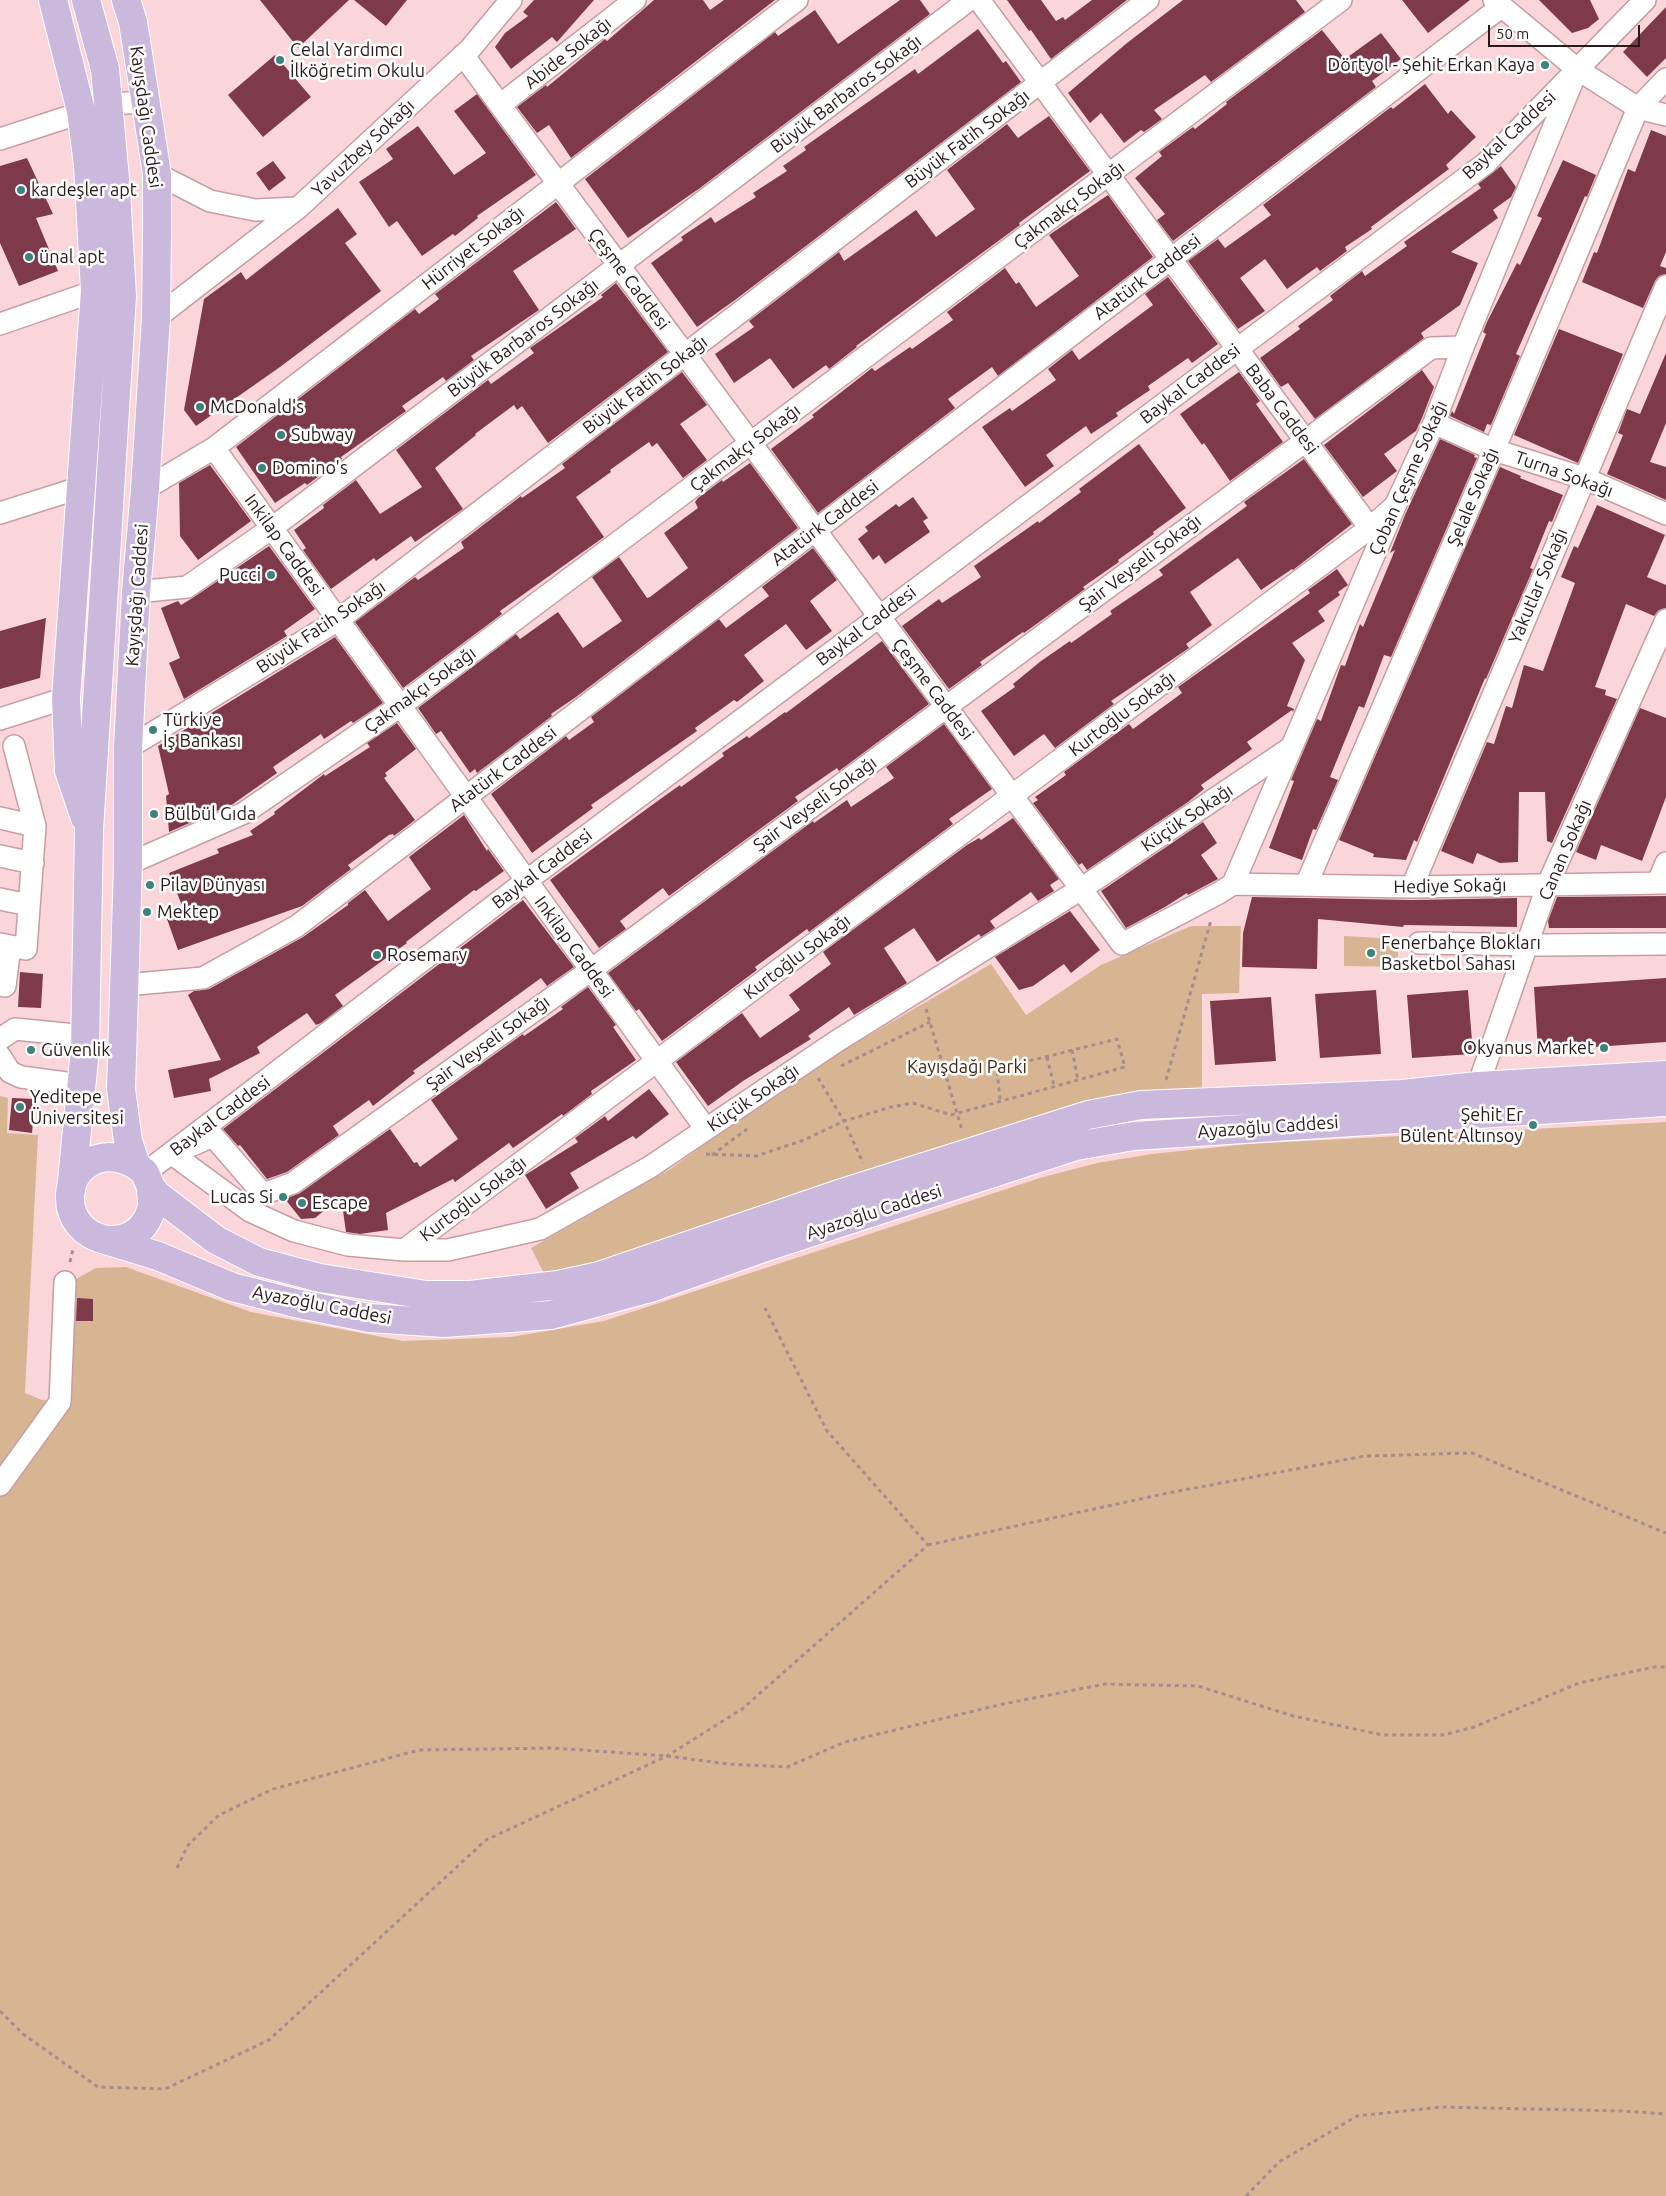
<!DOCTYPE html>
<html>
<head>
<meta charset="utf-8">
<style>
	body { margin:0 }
	#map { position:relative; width:1666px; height:2196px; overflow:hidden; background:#fad6db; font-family:Ubuntu,sans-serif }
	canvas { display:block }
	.scale { position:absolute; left:1488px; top:25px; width:152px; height:22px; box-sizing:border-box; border:2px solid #28191b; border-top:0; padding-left:6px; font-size:15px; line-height:18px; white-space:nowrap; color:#28191b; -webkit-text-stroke:4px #fff; paint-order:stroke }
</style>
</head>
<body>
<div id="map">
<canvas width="1666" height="2196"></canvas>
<div class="scale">50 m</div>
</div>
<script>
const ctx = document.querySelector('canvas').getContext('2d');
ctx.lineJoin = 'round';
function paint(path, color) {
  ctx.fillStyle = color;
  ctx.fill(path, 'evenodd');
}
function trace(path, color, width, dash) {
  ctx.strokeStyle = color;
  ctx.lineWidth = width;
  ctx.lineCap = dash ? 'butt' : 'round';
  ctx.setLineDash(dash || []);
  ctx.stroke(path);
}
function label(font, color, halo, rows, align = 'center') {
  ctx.font = font + ' Ubuntu,sans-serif';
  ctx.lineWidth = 5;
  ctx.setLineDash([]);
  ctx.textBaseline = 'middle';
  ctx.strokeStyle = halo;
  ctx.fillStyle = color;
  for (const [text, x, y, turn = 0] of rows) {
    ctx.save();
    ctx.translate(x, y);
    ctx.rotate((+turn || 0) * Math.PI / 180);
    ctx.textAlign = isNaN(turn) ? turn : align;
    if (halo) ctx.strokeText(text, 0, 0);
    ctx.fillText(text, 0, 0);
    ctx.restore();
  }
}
const green = new Path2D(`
	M1191,926H1241L1239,993L1202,994V1091L620,1259L544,1273L531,1248L672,1168L751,1110L813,1068L991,964L1026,1015L1101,965Z
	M1344,936L1398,939V967L1344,966Z
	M0,1096L8,1098L7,1133L38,1135L25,1393L42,1400L64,1402L67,1284L96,1268L126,1267L251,1312L403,1341L511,1337L604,1321L1040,1178L1097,1163L1152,1154L1248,1144L1666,1122V2196H0Z`);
const building = new Path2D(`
	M260,0H349L298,48Z
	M354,0H407L386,26Z
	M534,0H594L557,42L552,37L511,69L495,47L505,33L528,16L523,12Z
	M654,0H703L710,10L724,0H775L571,158L549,125L537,133L517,107L546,85L547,87L605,39L607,41Z
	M900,0H920L930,14L700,188L628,238L585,179L775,32L778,36L815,10L838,44Z
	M1007,0H1041L1056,21L1063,17L1065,20L1092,0H1127L1051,59L1031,30L1029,31Z
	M1183,0H1296L1305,12L1211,82L1205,75L1154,110L1162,119L1144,132L1141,130L1124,143L1101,113L1090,123L1068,93L1127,43Z
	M1402,0H1470L1428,33Z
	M1539,0H1590L1599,19L1588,28L1572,33Z
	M1666,7V58L1647,77L1623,52Z
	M978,29L1003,63L1006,61L1021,82L735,300L697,327L651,263L683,240L681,237L711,217L715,223L756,197L753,193L787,171L783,166L806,150L804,147L915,69L918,74Z
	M1322,30L1345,59L1381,33L1401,59L1372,81L1376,87L1173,241L1157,220L1165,214L1135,178L1162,156L1159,152L1193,127L1195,129L1227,104L1226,102Z
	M275,55L311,97L263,137L228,95Z
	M1425,84L1448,114L1451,110L1476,137L1446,165L1449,169L1371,227L1372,229L1345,247L1347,251L1320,271L1317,267L1287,289L1265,259L1240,278L1265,311L1238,329L1188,261L1218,239L1225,248L1271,215L1263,205L1391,107L1393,109Z
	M477,94L536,175L477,216L478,218L455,236L453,234L422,256L397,221L389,227L359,182L393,159L386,149L418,126L454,175L486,153L454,111Z
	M1049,116L1090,171L1019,223L1020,225L856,346L857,347L829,369L826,365L793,389L770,358L734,383L715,354L754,327L749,321L839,252L844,261L916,210L936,237L975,209L947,170L1007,124L1018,138Z
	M1651,130L1666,136V252L1660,266L1666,268V274L1659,276L1655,281L1643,308L1582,282L1594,252L1597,253L1628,169L1635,172Z
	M27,158L53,214L36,218L58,271L19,286L0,243V166Z
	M1563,160L1596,175L1587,197L1585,196L1516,354L1520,356L1491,425L1487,424L1484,432L1450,416L1452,411L1454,414L1486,334L1483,332L1487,322L1517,263L1520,265L1542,218L1537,216Z
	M273,161L286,178L269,191L256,173Z
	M1501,166L1516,187L1511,197L1493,210L1498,218L1451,252L1478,263L1460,305L1421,333L1424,338L1315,419L1288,383L1281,387L1260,358L1300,329L1298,326L1333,300L1330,296L1362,271L1365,276L1407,246L1404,242L1481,188L1478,184Z
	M1108,195L1153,257L998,376L992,367L948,399L955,408L818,513L771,449L814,417L812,415L872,368L875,371L910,347L912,349L953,320L947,312L1005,268L1016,284L1019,282L1036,307L1079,276L1049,235Z
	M556,202L576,229L513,271L539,310L471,356L474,360L446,381L443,377L402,406L406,411L341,457L342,459L307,485L305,483L275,503L236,447L415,309L419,314L439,299L435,294Z
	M338,208L357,234L345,243L381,291L280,367L196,426L184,410L204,299L241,272L246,280Z
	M1168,277L1218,344L1192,363L1188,358L1148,386L1150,390L1116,413L1118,416L1091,434L1086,426L1046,455L1054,466L1025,487L982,427L1010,408L1012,411L1056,380L1048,369L1072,350L1079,360L1153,305L1145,294Z
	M616,283L668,352L548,443L522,406L517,410L514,405L475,434L476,435L435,468L463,509L415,542L411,536L376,561L374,558L331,589L303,550L306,548L294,530L324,508L323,505L356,480L380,514L422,487L396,450L488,380L491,384L534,353L530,348L603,297L601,295Z
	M1559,329L1623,354L1578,463L1514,435Z
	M1666,353V423L1650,462L1666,467V500L1607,474L1623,435L1618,433L1627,409L1640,414Z
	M1422,370L1434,387L1422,418L1416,431L1384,454L1397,471L1363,497L1324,445Z
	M682,372L707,405L680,424L707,460L683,478L657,443L652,447L649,442L610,470L611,472L576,497L604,537L500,611L502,614L403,688L355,622L415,577L418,580L464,548L461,542L521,496L522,498L565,468L562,464Z
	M1239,372L1260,401L1256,404L1283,442L1230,481L1204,443L1202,445L1180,414Z
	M1440,439L1475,455L1474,457L1477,458L1391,657L1384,655L1364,708L1359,706L1330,777L1338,780L1316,830L1313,829L1302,860L1269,848L1294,781L1291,780L1317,719L1321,721L1341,665L1345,666L1360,624L1363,627L1395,550L1390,553L1405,515Z
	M1139,444L1186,508L1153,532L1154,534L1118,560L1119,562L1083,587L1085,589L1024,633L1023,632L980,662L982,665L949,689L902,626L939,599L942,603L981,577L974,566L1038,521L1039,523L1081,492L1079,489Z
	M1304,459L1352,524L1293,570L1292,569L1261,590L1238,558L1190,592L1212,625L1186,644L1189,648L1111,701L1114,704L1055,748L1044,734L1014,756L981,711L1015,687L1013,684L1041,661L1070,641L1071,643L1112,614L1110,611L1163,575L1159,570L1247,506L1244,502Z
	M750,463L798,528L576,697L551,714L552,716L477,773L475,769L470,773L441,731L436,734L418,708L516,634L520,639L558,612L583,648L622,621L592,577L619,557L647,598L650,597L688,568L664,533L698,508L695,502L698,498L722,480L723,482Z
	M210,465L251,521L198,560L180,536L179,483Z
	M1500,467L1521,476L1520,478L1563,495L1552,522L1549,521L1530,568L1533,569L1486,679L1485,678L1417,842L1414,840L1406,860L1373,857L1374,854L1339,840Z
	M913,497L928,518L923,521L930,532L885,564L879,555L873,560L858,539L868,531L865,527L896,504L899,507Z
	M1597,505L1665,535L1647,577L1666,585V608L1659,610L1654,616L1626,604L1595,687L1606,690L1605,695L1617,699L1552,843L1547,841L1545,792H1519L1518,862L1500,863L1477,853L1473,864L1441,851L1487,742L1494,744L1506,706L1512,708L1524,665L1543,671L1575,583L1561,577L1574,546L1578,548Z
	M269,546L315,609L284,631L287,636L184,699L169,663L180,658L161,608L178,601L181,605L194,597Z
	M813,548L837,580L810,601L832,631L806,650L786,624L744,655L764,681L737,702L734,700L695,728L697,731L591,805L593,808L532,853L491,794L566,736L569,740L594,722L591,717L719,619L726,628L769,596L762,587Z
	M1337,569L1348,585L1338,592L1340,595L1318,611L1325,621L1292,643L1305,660L1287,706L1294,709L1293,712L1292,710L1247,742L1252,749L1201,785L1204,789L1188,802L1087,870L1082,863L1079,865L1033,803L1038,800L1035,797L1066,775L1064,772L1129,724L1133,729L1182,693L1178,687L1310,593L1308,590Z
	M46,618L40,678L0,689V631Z
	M335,637L383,703L353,723L351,721L324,739L321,734L273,767L277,773L233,804L169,832L166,796L169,794L158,746Z
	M882,641L929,704L839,771L837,768L795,797L798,801L669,896L663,888L620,921L626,929L599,948L550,880L652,805L680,785L681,787L724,756L722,753L747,736L749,738L785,712L786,713Z
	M1640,708L1666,718V797L1642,861L1601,845L1596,860L1576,852Z
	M397,723L416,749L385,773L387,776L384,778L415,820L394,836L393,834L389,835L348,865L351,869L302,906L178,950L167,919L185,913L169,873L219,853L217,849L253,835L250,831L275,814L274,812L324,774L325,776L370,747L367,743Z
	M944,724L992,789L949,819L953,824L809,932L807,929L755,967L757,970L662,1041L639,1009L636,1011L608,973L813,821L814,823L847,800L851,807L894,778L886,767Z
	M464,815L487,851L488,849L504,871L476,891L474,890L406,942L407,943L335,995L343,1006L321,1023L316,1025L307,1013L257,1047L260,1053L209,1079L211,1091L174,1098L168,1070L221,1060L188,995L194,991L209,989L303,937L348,905V903L365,890L388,921L431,889L409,857Z
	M1013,818L1059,879L1050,885L1054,891L1038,901L1031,892L990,921L995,928L981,937L979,934L937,962L914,928L884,948L907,983L854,1015L849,1007L808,1036L811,1039L743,1081L708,1106L676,1062L742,1013L760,1038L800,1010L789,995L831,964L823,952L967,845L979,838L981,840Z
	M1203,822L1217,843L1201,855L1218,879L1188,895L1187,893L1165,907L1126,928L1101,891Z
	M1666,896V928H1549L1548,921L1557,897Z
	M1252,897L1412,900L1517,898V927L1404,925L1403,927L1318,919L1317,969L1242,967L1243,933Z
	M523,900L574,967L547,986L541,978L413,1071L415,1073L373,1106L369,1100L333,1126L339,1135L287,1172L267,1179L240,1145L238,1146L223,1129Z
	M1070,911L1100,950L1071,973L1064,964L1033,986L1019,990L995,957Z
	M20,972L43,974L41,1008L18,1007Z
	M1666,978V1042L1538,1051L1534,987Z
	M588,987L616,1025L613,1027L636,1060L591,1091L592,1094L563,1116L562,1114L513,1148L509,1143L455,1182L453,1179L386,1213L388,1230L360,1234L346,1232L341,1197L315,1218L301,1219L285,1199L300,1193L390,1129L414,1163L417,1162L420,1167L458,1139L431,1100L523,1034L524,1036L563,1009L561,1007Z
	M1376,990L1381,1054L1320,1058L1315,994Z
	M1468,990L1473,1054L1412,1058L1407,995Z
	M1271,997L1276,1061L1215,1065L1210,1001Z
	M649,1089L669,1114L636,1139L633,1136L570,1173L579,1188L546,1209L525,1175L578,1142L575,1138L605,1116L608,1121Z
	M12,1098L35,1099L32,1133L9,1130Z
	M77,1298L93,1299V1321H76Z`);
const path = new Path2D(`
	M926,1009L962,1130
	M1072,1050L1078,1080
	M1047,1057L1054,1086
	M841,1066L930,1022
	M818,1078L844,1121L863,1163
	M1166,1080L1211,920
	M706,1154L756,1156L804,1140L844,1121L891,1107L913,1103L951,1115L1125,1067L1117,1039L997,1069L1000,1100
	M712,1155L747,1129
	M70,1262L73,1249
	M928,1545L1168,1493L1365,1456L1472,1453L1666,1533
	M177,1868L188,1845L219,1815L273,1789L419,1750L553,1748L667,1756L728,1764L787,1767L845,1742L1003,1704L1105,1684L1198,1686L1293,1716L1383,1735H1443L1474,1727L1579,1683L1654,1667H1666
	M0,2011L23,2034L98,2087L165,2089L269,2040L486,1840L667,1756L742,1709L928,1545L827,1431L765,1308
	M1246,2196L1279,2162L1357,2116L1441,2107L1623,2111L1666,2114`);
const minor = new Path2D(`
	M979,0L1370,528
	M1494,0L1577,69L1638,108L1666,115
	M463,55L1122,944L1219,893L1233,884
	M500,105L635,0
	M0,139L108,104L146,102
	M157,174L210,201L255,210L298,208
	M156,318L298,208L470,49L511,0
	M0,324L95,291L109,294
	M1434,423L1494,450L1584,478L1666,514
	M214,448L706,1129
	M145,489L214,448L797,0
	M0,513L82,487
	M136,592L187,587L272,528L969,0
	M0,719L66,698
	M128,748L338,620L1148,0
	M0,818L35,826
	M0,856L33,863
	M128,864L244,813L400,706L1341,0
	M1658,882L1666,863
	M1233,884L1395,506L1434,423L1463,347L1573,80
	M1233,884L1412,887L1666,883
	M1306,885L1494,450L1638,108L1666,79
	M1412,887L1666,286
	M0,899L29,905
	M1419,943L1542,945L1666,944
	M0,944L26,949L35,826L14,746
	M0,985L5,986L10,946
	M125,985L203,978L297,926L1501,7
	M0,1039L15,1029L85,1036
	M0,1056L10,1072L21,1077L81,1085
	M1478,1086L1548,884L1666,620
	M190,1146L213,1136L263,1194L293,1183L591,970L1431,348L1463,347
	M171,1153L250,1211L294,1231L348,1245L404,1250H448L540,1229L650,1167L837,1041L1081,889L1292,747
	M145,1173L526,881L1486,163L1645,0
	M404,1250L1370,528L1395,506
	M0,1485L60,1402L65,1282`);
const major = new Path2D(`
	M53,0L81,111L88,165L95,291L66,698L69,771L85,818
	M126,0L133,22L157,174V229L156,318L145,489L136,592L128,748V864L121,1089L128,1141L136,1165L145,1173L151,1187L157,1195L216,1240L259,1262L320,1278L426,1295H470L558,1285L599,1276L842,1193L1088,1115L1141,1105L1402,1094L1478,1086L1666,1075
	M136,1165C120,1156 102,1153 86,1165C76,1172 71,1183 70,1194C67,1245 137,1258 151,1210C153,1203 151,1194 151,1187
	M71,1191L85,1049L89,831L122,296L116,190L105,69L86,0
	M99,1238L158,1256L232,1287L295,1303L369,1318L444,1323L551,1315L650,1288L760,1249L1076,1146L1134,1136L1666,1102`);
const markers = [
	[280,60,5,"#3d837d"],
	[1545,65,5,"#3d837d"],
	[21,190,5,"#3d837d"],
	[29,257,5,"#3d837d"],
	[200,407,5,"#3d837d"],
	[281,435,5,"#3d837d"],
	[262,468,5,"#3d837d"],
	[271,575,5,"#3d837d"],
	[153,730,5,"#3d837d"],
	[154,814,5,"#3d837d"],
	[150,885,5,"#3d837d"],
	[147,912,5,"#3d837d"],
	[1371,953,5,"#3d837d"],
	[377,955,5,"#3d837d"],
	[1604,1048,5,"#3d837d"],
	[31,1050,5,"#3d837d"],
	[20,1107,5,"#3d837d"],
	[1533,1125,5,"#3d837d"],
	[283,1197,5,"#3d837d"],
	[302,1203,5,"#3d837d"]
];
const poiNames = [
	["Celal Yardımcı",290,50],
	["İlköğretim Okulu",290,71],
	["Dörtyol - Şehit Erkan Kaya",1535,65,"right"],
	["kardeşler apt",31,190],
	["ünal apt",39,257],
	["McDonald's",210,407],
	["Subway",291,435],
	["Domino's",272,468],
	["Pucci",261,575,"right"],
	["Türkiye",163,720],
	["İş Bankası",163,741],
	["Bülbül Gıda",164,814],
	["Pilav Dünyası",160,885],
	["Mektep",157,912],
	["Fenerbahçe Blokları",1381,943],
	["Basketbol Sahası",1381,964],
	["Rosemary",387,955],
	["Okyanus Market",1594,1048,"right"],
	["Güvenlik",41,1050],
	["Yeditepe",30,1097],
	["Üniversitesi",30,1118],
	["Şehit Er",1523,1115,"right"],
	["Bülent Altınsoy",1523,1136,"right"],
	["Lucas Si",273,1197,"right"],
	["Escape",312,1203]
];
const streetNames = [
	["Abide Sokağı",568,53,-38],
	["Büyük Barbaros Sokağı",846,94,-37],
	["Kayışdağı Caddesi",146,117,82],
	["Baykal Caddesi",1509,135,-43],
	["Büyük Fatih Sokağı",967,139,-37],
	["Yavuzbey Sokağı",363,148,-43],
	["Çakmakçı Sokağı",1069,205,-37],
	["Hürriyet Sokağı",473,248,-38],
	["Atatürk Caddesi",1147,277,-37],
	["Çeşme Caddesi",629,279,53],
	["Büyük Barbaros Sokağı",523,338,-37],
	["Baykal Caddesi",1190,384,-37],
	["Büyük Fatih Sokağı",645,385,-37],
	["Baba Caddesi",1282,409,53],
	["Çakmakçı Sokağı",745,448,-37],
	["Turna Sokağı",1564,474,20],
	["Çoban Çeşme Sokağı",1408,478,-66],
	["Şelale Sokağı",1473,497,-67],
	["Atatürk Caddesi",825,523,-37],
	["Inkilap Caddesi",284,545,54],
	["Şair Veyseli Sokağı",1140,563,-37],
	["Yakutlar Sokağı",1538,586,-67],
	["Kayışdağı Caddesi",137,595,-86],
	["Baykal Caddesi",866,626,-37],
	["Büyük Fatih Sokağı",321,627,-34],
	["Çeşme Caddesi",933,689,53],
	["Çakmakçı Sokağı",420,690,-36],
	["Kurtoğlu Sokağı",1122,714,-37],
	["Atatürk Caddesi",503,769,-37],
	["Şair Veyseli Sokağı",815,804,-36],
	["Küçük Sokağı",1187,818,-34],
	["Canan Sokağı",1565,850,-67],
	["Baykal Caddesi",542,869,-37],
	["Hediye Sokağı",1450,886,-1],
	["Inkilap Caddesi",574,947,54],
	["Kurtoğlu Sokağı",797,957,-37],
	["Şair Veyseli Sokağı",488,1043,-36],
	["Küçük Sokağı",753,1098,-34],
	["Baykal Caddesi",220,1116,-37],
	["Ayazoğlu Caddesi",1268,1127,-4],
	["Kurtoğlu Sokağı",473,1199,-37],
	["Ayazoğlu Caddesi",874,1212,-18],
	["Ayazoğlu Caddesi",322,1305,11]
];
const parkNames = [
	["Kayışdağı Parki",967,1067]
];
paint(green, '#d8b592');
paint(building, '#7e3a4a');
trace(minor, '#c79da4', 24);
trace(major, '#fff', 30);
trace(path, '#a78c8f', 3, [4, 4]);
trace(minor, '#fff', 21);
trace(major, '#cbb8dd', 28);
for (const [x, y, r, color] of markers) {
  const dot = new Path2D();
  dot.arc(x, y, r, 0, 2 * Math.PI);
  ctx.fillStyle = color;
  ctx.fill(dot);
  trace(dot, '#fff', 2);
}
label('18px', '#28191b', '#fff', poiNames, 'left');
label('18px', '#28191b', '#fff', streetNames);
label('18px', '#3f2911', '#fff', parkNames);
</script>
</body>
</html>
